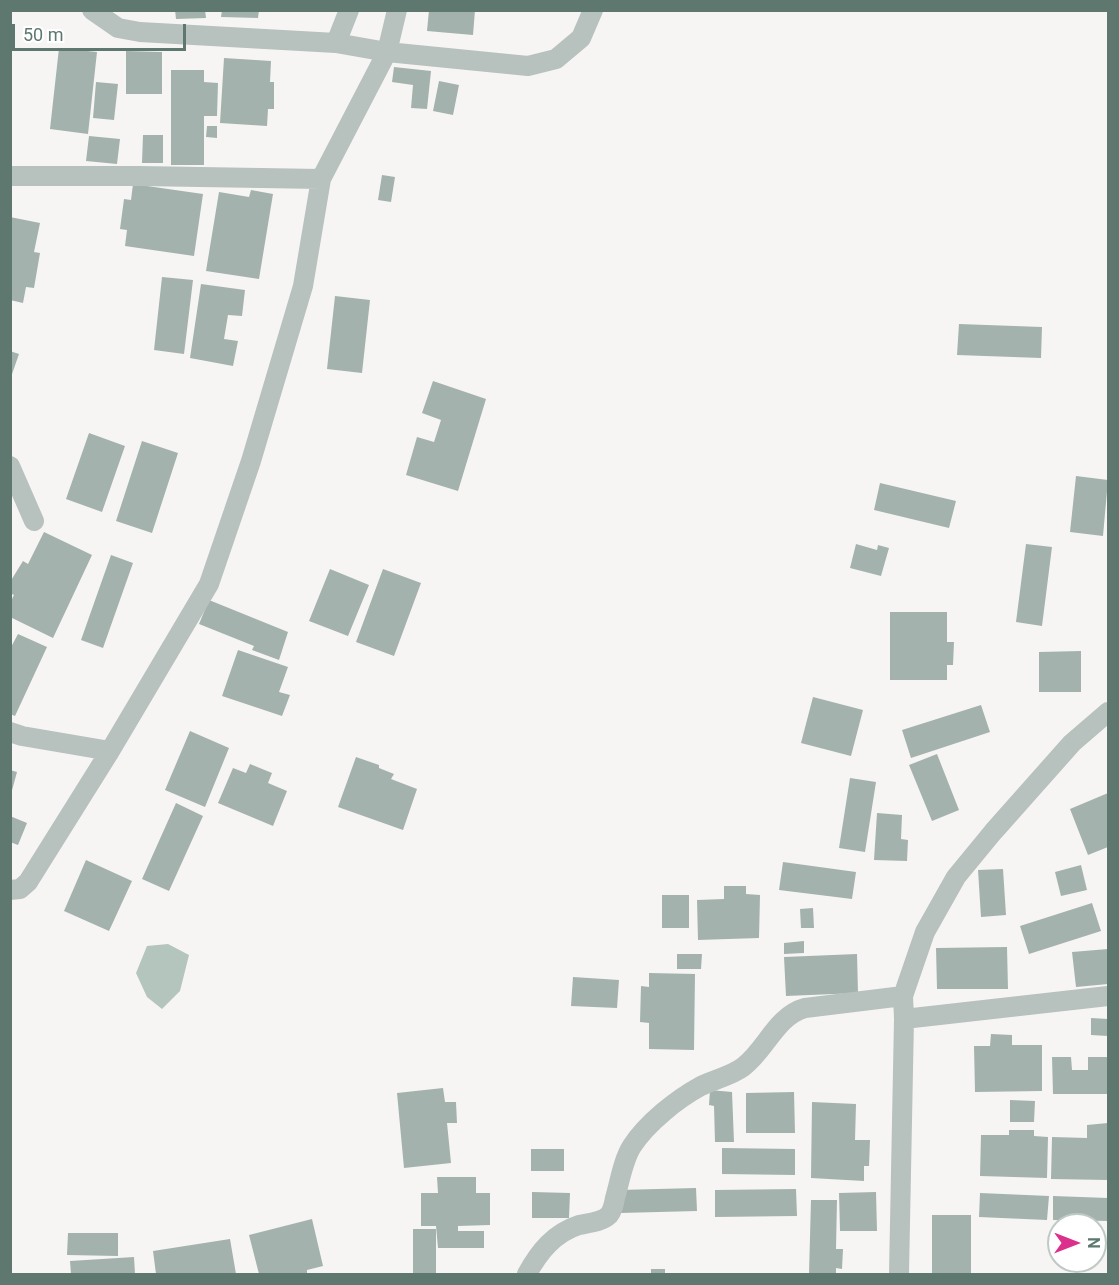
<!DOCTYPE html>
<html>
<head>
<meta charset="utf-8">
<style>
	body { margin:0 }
	#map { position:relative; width:1119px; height:1285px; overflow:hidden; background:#f7f5f4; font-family:Roboto,sans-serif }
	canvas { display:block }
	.frame { position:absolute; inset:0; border:12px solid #5e7870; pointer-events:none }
	.north { position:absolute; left:1047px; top:1213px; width:60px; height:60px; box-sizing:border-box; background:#fff; border:2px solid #bfc9c6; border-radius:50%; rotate:90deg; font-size:16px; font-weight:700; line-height:24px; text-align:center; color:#5e7870 }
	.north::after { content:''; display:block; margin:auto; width:21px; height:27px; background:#db308c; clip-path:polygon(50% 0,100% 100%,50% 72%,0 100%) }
	.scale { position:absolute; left:12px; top:24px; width:174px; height:27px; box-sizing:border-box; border:3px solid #5e7870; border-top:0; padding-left:8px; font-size:18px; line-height:21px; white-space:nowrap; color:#5e7870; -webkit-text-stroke:4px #fff; paint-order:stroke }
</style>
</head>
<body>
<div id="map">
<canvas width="1119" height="1285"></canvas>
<div class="frame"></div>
<div class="north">N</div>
<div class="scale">50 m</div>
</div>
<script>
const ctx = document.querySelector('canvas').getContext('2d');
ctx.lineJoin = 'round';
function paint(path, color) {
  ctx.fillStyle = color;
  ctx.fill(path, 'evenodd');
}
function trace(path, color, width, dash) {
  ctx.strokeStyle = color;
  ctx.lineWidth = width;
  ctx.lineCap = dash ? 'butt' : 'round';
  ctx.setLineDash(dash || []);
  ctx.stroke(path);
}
const water = new Path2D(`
	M168,944L189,955L180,991L162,1009L147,997L136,973L147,946Z`);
const building = new Path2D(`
	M175,10H205L206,18L176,19Z
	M222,10H259L258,18L221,17Z
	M429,10H475L473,35L427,31Z
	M59,48L97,52L88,134L50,129Z
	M126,51L162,52V94H126Z
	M224,58L271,61L270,82H274V109H268L267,126L220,123Z
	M394,67L431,71L427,109L411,108L413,85L392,82Z
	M171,70H204V82L218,83L217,116H204V165H171Z
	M439,81L459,85L453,115L433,111Z
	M96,82L118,84L114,120L93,118Z
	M207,126H217V138L206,137Z
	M143,135H163V163H142Z
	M89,136L120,139L117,164L86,161Z
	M382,175L395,177L391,202L378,200Z
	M133,184L203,194L194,256L125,246L127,230L120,229L124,199L131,200Z
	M251,190L273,194L259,279L206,271L219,192L249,197Z
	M10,217L40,223L34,252L40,253L34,288L26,287L23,303L10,300Z
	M162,277L193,280L184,354L154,350Z
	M201,284L245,290L242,316L228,315L224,339L238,341L233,366L190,358Z
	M335,296L370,300L362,373L327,369Z
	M959,324L1042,327L1041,358L957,355Z
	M10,351L19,354L11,377H10Z
	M433,381L486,399L458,491L406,475L417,437L434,442L441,420L422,413Z
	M89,433L125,446L102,512L66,499Z
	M142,441L178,453L152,533L116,521Z
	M1076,476L1108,480L1103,536L1070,532Z
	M880,483L956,501L949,528L874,510Z
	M44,532L92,555L53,638L10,617V603L14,595L10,593V582L23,561L28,564Z
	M856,544L877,550L878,545L889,548L881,576L850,568Z
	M1026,544L1052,547L1042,626L1016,622Z
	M111,555L133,563L103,648L81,640Z
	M330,569L369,585L348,636L309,621Z
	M383,569L421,583L394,656L356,642Z
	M209,600L288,632L279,660L252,650L254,646L199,624Z
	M890,612H947V642H954L953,665H947V680H890Z
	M18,634L47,647L15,716L10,714V649Z
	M238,650L288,667L279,692L290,695L282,716L222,696Z
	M1081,651V692H1039V652Z
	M813,697L863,710L851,756L801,743Z
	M981,705L990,732L911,758L902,730Z
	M190,731L229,748L205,807L165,790Z
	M937,754L959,810L932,821L909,765Z
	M356,757L379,765V768L394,774L391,779L417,789L403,830L338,807Z
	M250,764L272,773L268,783L287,791L273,826L218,803L233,768L246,773Z
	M10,770L17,772L11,794H10Z
	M850,778L876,782L865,852L839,848Z
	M1108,793V847L1088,855L1070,809Z
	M176,803L203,816L169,891L142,879Z
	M877,813L902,815L901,839L908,840L907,861L874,860Z
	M10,816L27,823L18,845L10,842Z
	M86,860L132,881L109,931L64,911Z
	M783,862L856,872L852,899L779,890Z
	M1081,865L1087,890L1061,896L1055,872Z
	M1003,869L1006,915L981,917L978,870Z
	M724,886H746V894L760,895L759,938L698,940L697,900L724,899Z
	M662,895H689V928H662Z
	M1092,903L1101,931L1029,954L1020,926Z
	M813,908L814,928H801L800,909Z
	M804,941V953L784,954V943Z
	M1007,947L1008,989H937L936,948Z
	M1108,949V984L1076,987L1072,952Z
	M677,954H702L701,969H677Z
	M857,954L858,993L786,996L784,957Z
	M649,973L695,974L694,1050L649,1049V1023L640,1022L641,986L649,987Z
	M573,977L619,980L617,1008L571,1006Z
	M1091,1018L1108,1019V1036L1091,1035Z
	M991,1034L1012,1035V1045H1042V1091L975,1092L974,1046H990Z
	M1052,1057H1071L1072,1070H1088V1057H1108V1094H1053Z
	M443,1088L445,1102H456L457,1123H447L451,1163L404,1168L397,1093Z
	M710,1090L732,1092L734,1142H715L714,1106L709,1105Z
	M794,1092L795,1133H746V1093Z
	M1010,1100L1035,1101L1034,1122H1010Z
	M812,1102L856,1104L855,1140H870L869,1166H864V1181L811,1178Z
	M1108,1123V1180L1051,1179L1052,1137L1087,1138V1125Z
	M1009,1130H1034V1136L1048,1137L1047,1178L980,1176L981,1135H1009Z
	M722,1148L795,1149V1175L722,1174Z
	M531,1149H564V1171H531Z
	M437,1177H476V1193H490V1225L458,1226V1231H484V1248H438L436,1226H421V1193H438Z
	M696,1188L697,1211L620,1213L619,1190Z
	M796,1189L797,1216L715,1217V1190Z
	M532,1192L570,1193L569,1218H532Z
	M876,1192L877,1231H840L839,1193Z
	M980,1193L1049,1196L1047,1220L979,1217Z
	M1053,1196L1108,1198V1221L1053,1220Z
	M811,1200H837L836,1249H843L842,1269L836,1268V1274H809Z
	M932,1215H971V1274H932Z
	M312,1219L323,1266L307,1270V1274H259L249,1235Z
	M413,1229H436V1274H413Z
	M68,1233H118V1256L67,1255Z
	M230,1239L236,1274H156L153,1251Z
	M134,1257L135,1274H71L70,1261Z
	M651,1269H665V1274H651Z`);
const minor = new Path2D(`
	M92,10L118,28L140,32L336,43L387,52L528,66L556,59L581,38L593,10
	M336,43L349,10
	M10,176H139L321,179
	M10,466L34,521
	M10,732L22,736L110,751
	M10,890L20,889L28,882L110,751L209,584L251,461L303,286L321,179L387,52L397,10
	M904,1019L1108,996
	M527,1274C539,1252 554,1233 579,1225C588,1223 602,1222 609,1215C613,1210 614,1204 615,1198C620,1181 623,1160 632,1146C647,1123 677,1099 701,1086C715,1079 731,1076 743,1067C766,1050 776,1016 805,1008L903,996
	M899,1274L904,1019L903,996L925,932L956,877L993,832L1072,743L1108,712`);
paint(water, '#b3c5bc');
paint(building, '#a3b2ad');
trace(minor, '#b7c1be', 20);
</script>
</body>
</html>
